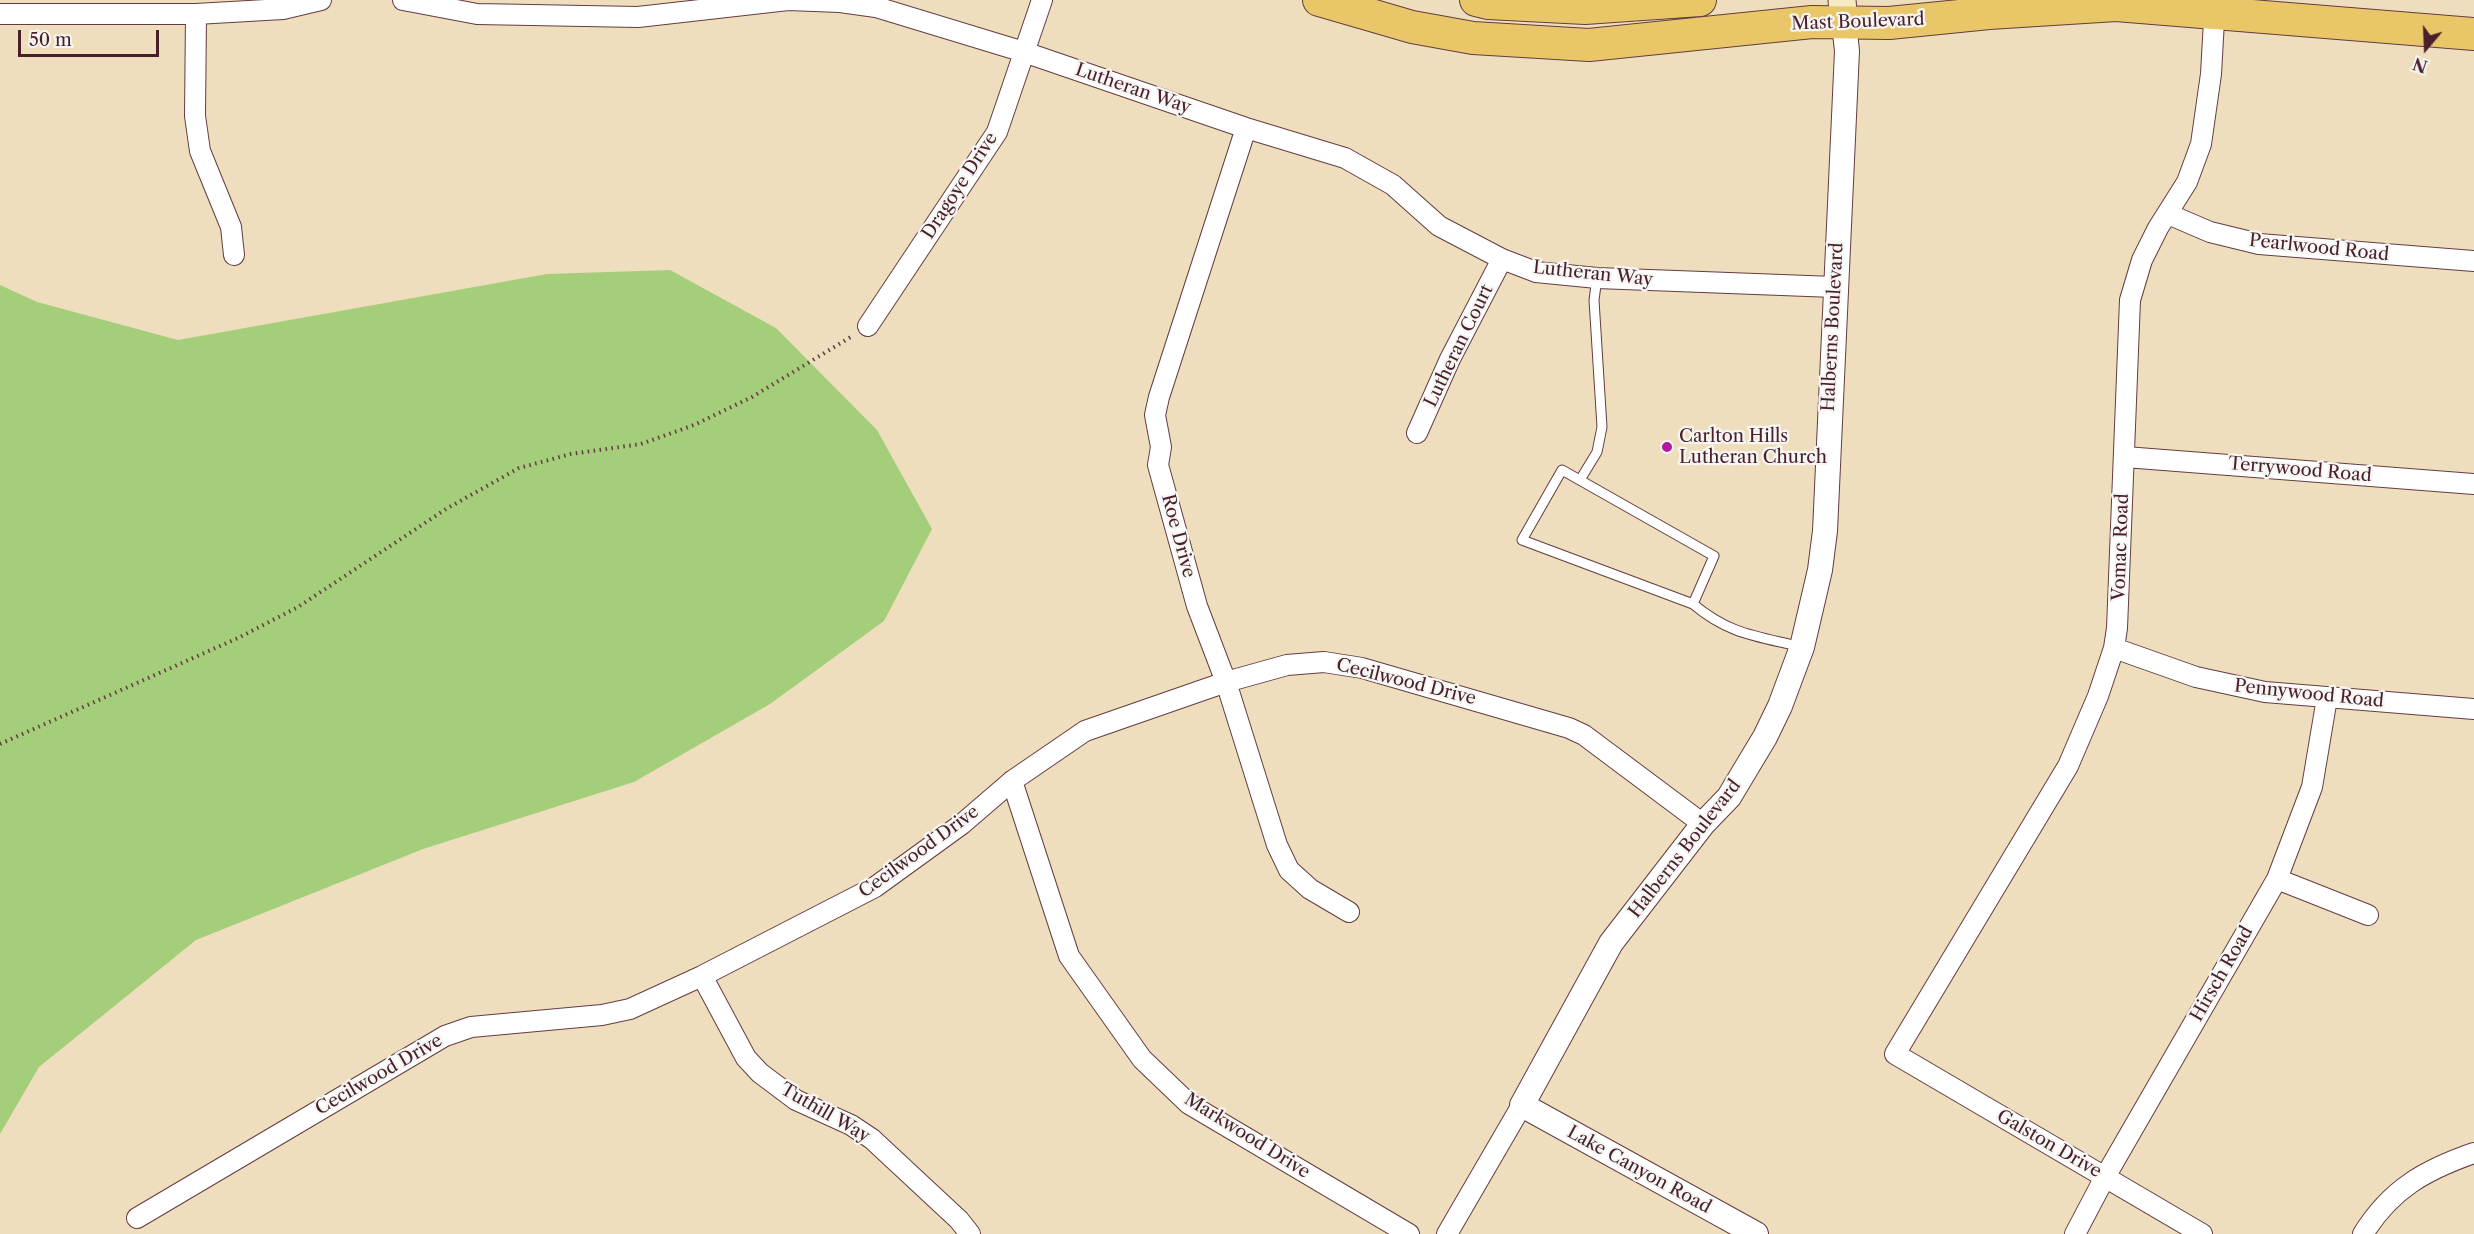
<!DOCTYPE html>
<html>
<head>
<meta charset="utf-8">
<style>
	body { margin:0 }
	#map { position:relative; width:2474px; height:1234px; overflow:hidden; background:#efdebd; font-family:"Libre Caslon Text",serif }
	canvas { display:block }
	.north { position:absolute; left:2396px; top:18px; width:60px; height:60px; -webkit-text-stroke:4px #f6f6f2; paint-order:stroke; rotate:199deg; font-size:16px; font-weight:700; line-height:24px; text-align:center; color:#4a1f2b }
	.north::after { content:''; display:block; margin:auto; width:21px; height:27px; background:#4a1f2b; clip-path:polygon(50% 0,100% 100%,50% 72%,0 100%) }
	.scale { position:absolute; left:18px; top:30px; width:141px; height:27px; box-sizing:border-box; border:3px solid #4a1f2b; border-top:0; padding-left:8px; font-size:18px; line-height:21px; white-space:nowrap; color:#4a1f2b; -webkit-text-stroke:4px #f6f6f2; paint-order:stroke }
</style>
</head>
<body>
<div id="map">
<canvas width="2474" height="1234"></canvas>
<div class="north">N</div>
<div class="scale">50 m</div>
</div>
<script>
const ctx = document.querySelector('canvas').getContext('2d');
ctx.lineJoin = 'round';
function paint(path, color) {
  ctx.fillStyle = color;
  ctx.fill(path, 'evenodd');
}
function trace(path, color, width, dash) {
  ctx.strokeStyle = color;
  ctx.lineWidth = width;
  ctx.lineCap = dash ? 'butt' : 'round';
  ctx.setLineDash(dash || []);
  ctx.stroke(path);
}
function label(font, color, halo, rows, align = 'center') {
  ctx.font = font + ' "Libre Caslon Text",serif';
  ctx.lineWidth = 4.5;
  ctx.setLineDash([]);
  ctx.textBaseline = 'middle';
  ctx.strokeStyle = halo;
  ctx.fillStyle = color;
  for (const [text, x, y, turn = 0] of rows) {
    ctx.save();
    ctx.translate(x, y);
    ctx.rotate((+turn || 0) * Math.PI / 180);
    ctx.textAlign = isNaN(turn) ? turn : align;
    if (halo) ctx.strokeText(text, 0, 0);
    ctx.fillText(text, 0, 0);
    ctx.restore();
  }
}
const green = new Path2D(`
	M670,270L776,328L877,430L932,529L884,621L770,704L634,782L423,849L196,940L39,1067L0,1134V285L37,302L178,340L547,274Z`);
const path = new Path2D(`
	M0,744L238,638L298,607L446,509L519,468L571,454L641,444L694,425L752,397L854,335`);
const service = new Path2D(`
	M1580,480L1597,452L1602,427L1594,300L1597,278
	M1693,604L1714,556L1562,470L1522,540L1693,604C1730,635 1757,636 1802,647`);
const minor = new Path2D(`
	M403,0L477,14L638,17L788,0L840,2L876,7L1024,52L1246,128L1345,158L1393,185L1439,226L1502,259L1536,272L1597,278L1834,287
	M0,14H196L283,9L321,0
	M196,14L195,116L200,151L231,227L234,255
	M1246,128L1159,397L1155,415L1161,447L1158,465L1197,606L1226,682L1277,845L1289,870L1310,889L1349,912
	M2168,214L2210,232L2259,244L2474,261
	M868,326L997,132L1042,0
	M1417,433L1450,359L1502,259
	M2125,457L2474,484
	M2114,648L2196,677L2265,692L2474,709
	M1012,781L1069,956L1142,1059L1189,1104L1409,1234
	M2277,879L2368,915
	M702,976L746,1058L760,1073L796,1100L851,1125L872,1139L959,1220L970,1234
	M137,1218L445,1036L471,1027L602,1015L630,1009L702,976L875,887L962,824L1012,781L1085,731L1226,682L1287,665L1324,662L1362,668L1569,728L1584,735L1703,824
	M1447,1234L1522,1105
	M2075,1234L2105,1177L2277,879L2312,787L2327,698
	M2202,1234L1895,1054L2068,766L2098,696L2114,648L2117,628L2130,300L2142,260L2158,228L2187,182L2201,144L2211,74L2215,3
	M2363,1234C2391,1189 2425,1170 2474,1153`);
const tertiary = new Path2D(`
	M1756,1234L1522,1105L1611,943L1703,824L1729,797L1765,737L1780,706L1802,647L1820,570L1825,531L1847,51L1844,23`);
const secondary = new Path2D(`
	M1842,0L1844,23`);
const primary = new Path2D(`
	M1319,0L1412,27L1473,38L1589,45L1812,22L1889,23L1989,13L2116,5L2474,34
	M1476,0L1488,3L1585,8L1700,0`);
const markers = [
	[1667,447,6,"#b5179e"]
];
const streetNames = [
	["Mast Boulevard",1858,22,-2],
	["Lutheran Way",1133,89,19],
	["Dragoye Drive",960,186,-57],
	["Pearlwood Road",2319,248,6],
	["Lutheran Way",1593,274,6],
	["Halberns Boulevard",1833,327,-87],
	["Lutheran Court",1459,346,-64],
	["Terrywood Road",2300,470,5],
	["Roe Drive",1178,536,75],
	["Vomac Road",2121,547,-88],
	["Cecilwood Drive",1406,682,14],
	["Pennywood Road",2309,694,6],
	["Halberns Boulevard",1685,849,-52],
	["Cecilwood Drive",919,852,-36],
	["Hirsch Road",2222,974,-60],
	["Cecilwood Drive",379,1075,-30],
	["Tuthill Way",825,1113,30],
	["Markwood Drive",1247,1136,32],
	["Galston Drive",2049,1144,30],
	["Lake Canyon Road",1639,1170,29]
];
const poiNames = [
	["Carlton Hills",1679,437],
	["Lutheran Church",1679,458]
];
paint(green, '#a4ce7a');
trace(service, '#633c41', 11);
trace(minor, '#633c41', 22);
trace(tertiary, '#633c41', 26);
trace(secondary, '#633c41', 29);
trace(primary, '#633c41', 34);
trace(path, '#633c41', 4, [1.5, 4.5]);
trace(service, '#fff', 9);
trace(minor, '#fff', 20);
trace(tertiary, '#fff', 24);
trace(secondary, '#f6e9c3', 27);
trace(primary, '#e9c769', 32);
for (const [x, y, r, color] of markers) {
  const dot = new Path2D();
  dot.arc(x, y, r, 0, 2 * Math.PI);
  ctx.fillStyle = color;
  ctx.fill(dot);
  trace(dot, '#f6f6f2', 2);
}
label('18px', '#4a1f2b', '#f6f6f2', streetNames);
label('18px', '#4a1f2b', '#f6f6f2', poiNames, 'left');
</script>
</body>
</html>
